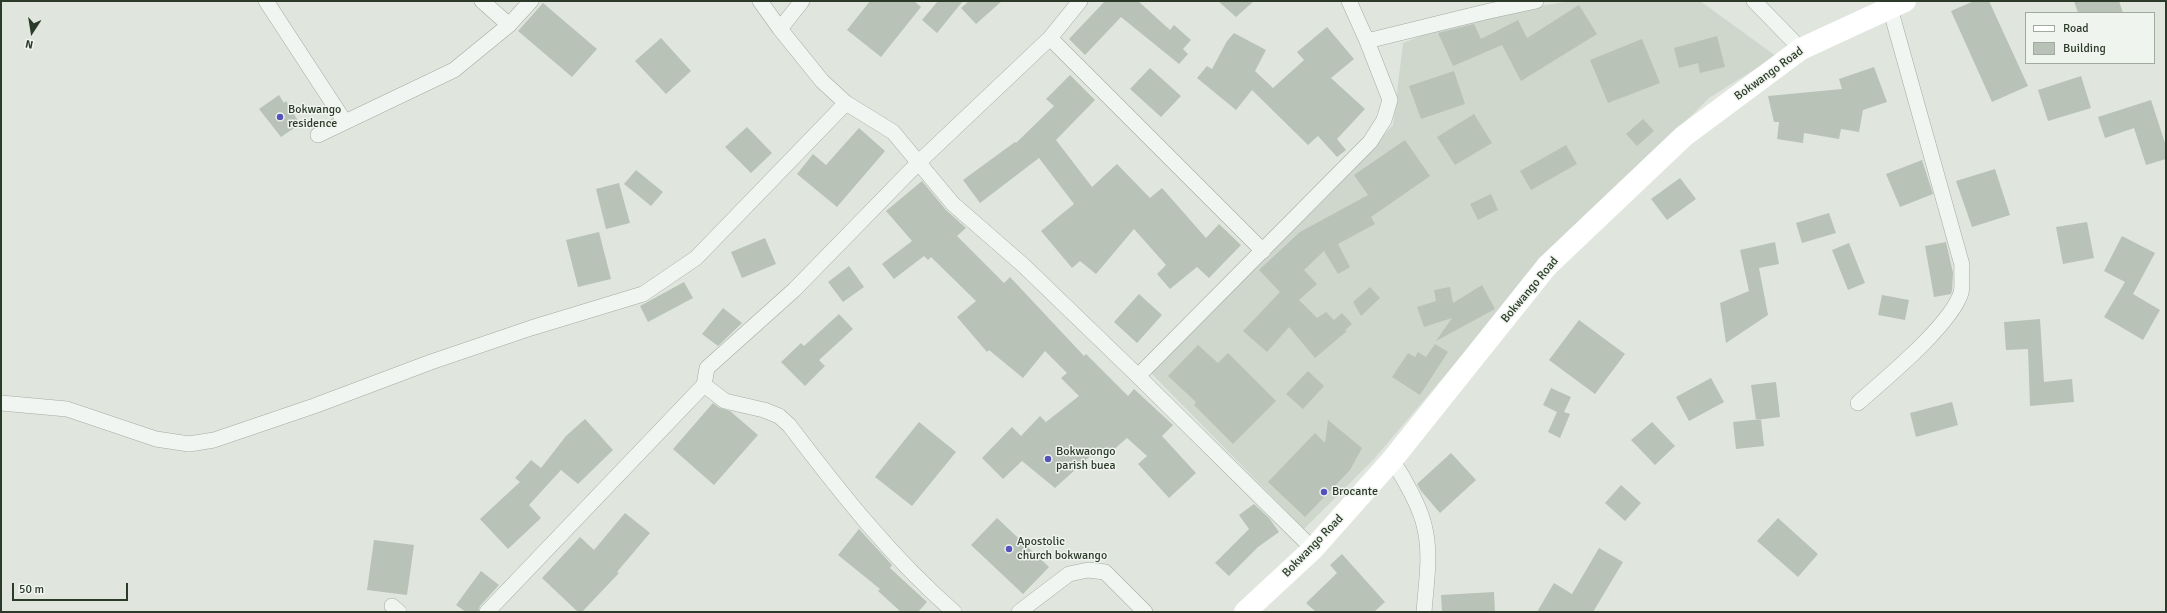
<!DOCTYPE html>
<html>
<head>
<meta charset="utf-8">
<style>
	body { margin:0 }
	#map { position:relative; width:2167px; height:613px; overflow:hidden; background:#e0e6de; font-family:Signika,sans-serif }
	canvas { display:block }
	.frame { position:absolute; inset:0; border:2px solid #2c3b29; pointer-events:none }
	.legend { position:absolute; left:2025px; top:12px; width:130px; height:52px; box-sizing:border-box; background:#eff4ee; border:1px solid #a1aa9f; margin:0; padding:5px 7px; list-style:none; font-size:12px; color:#2c3b29 }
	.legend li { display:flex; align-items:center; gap:8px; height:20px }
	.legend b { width:20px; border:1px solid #a1aa9f }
	.north { position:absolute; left:12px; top:12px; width:40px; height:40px; -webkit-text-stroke:3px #eff4ee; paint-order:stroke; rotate:192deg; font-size:11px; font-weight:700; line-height:16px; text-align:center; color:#2c3b29 }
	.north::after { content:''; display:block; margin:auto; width:14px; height:18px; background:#2c3b29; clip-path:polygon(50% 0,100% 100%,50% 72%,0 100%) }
	.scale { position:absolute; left:12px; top:583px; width:116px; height:18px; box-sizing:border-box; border:2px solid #2c3b29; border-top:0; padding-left:5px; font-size:12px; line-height:14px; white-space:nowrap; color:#2c3b29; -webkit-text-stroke:3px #eff4ee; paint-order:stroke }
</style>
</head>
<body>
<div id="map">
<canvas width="2167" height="613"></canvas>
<div class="frame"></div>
<ul class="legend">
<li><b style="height:5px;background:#fff"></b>Road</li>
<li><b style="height:11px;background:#b8c2b6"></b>Building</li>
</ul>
<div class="north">N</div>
<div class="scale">50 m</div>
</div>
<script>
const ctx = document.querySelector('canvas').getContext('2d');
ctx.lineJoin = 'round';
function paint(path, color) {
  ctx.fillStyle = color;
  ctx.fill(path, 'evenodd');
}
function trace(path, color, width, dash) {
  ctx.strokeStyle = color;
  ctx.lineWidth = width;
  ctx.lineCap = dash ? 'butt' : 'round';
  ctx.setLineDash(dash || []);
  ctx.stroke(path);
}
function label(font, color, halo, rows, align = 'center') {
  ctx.font = font + ' Signika,sans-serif';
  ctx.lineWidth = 3;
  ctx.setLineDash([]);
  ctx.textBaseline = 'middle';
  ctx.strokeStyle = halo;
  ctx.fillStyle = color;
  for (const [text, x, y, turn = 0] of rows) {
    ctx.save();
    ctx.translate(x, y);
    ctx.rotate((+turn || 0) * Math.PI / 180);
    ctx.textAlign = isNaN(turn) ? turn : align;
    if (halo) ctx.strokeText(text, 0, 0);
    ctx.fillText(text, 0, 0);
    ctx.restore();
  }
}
const built = new Path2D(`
	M1571,1H1700L1776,56L1709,98L1536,268L1374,459L1304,529L1150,372L1328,196L1393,125L1403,43L1465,18Z`);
const building = new Path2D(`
	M870,1H914L921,7L881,57L847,30Z
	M938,1H963L937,33L922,20Z
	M969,1H1002L976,24L961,8Z
	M1105,1H1138L1170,30L1174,25L1191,40L1183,49L1188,54L1179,64L1121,17L1085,55L1069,39Z
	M1218,1H1254L1236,17Z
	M1974,1H1989L2028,86L1992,102L1951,11Z
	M2074,1H2119L2123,13H2078Z
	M543,3L597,49L572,77L518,31Z
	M1579,5L1597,34L1521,81L1502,45L1453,66L1438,33L1474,24L1481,39L1518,20L1527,38Z
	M1327,27L1354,59L1331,78L1365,109L1337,139L1346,150L1337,157L1318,136L1308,145L1252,90L1236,110L1197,78L1207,66L1212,69L1227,41L1234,33L1266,50L1255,71L1273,88L1304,60L1297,52Z
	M1717,36L1725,67L1700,73L1698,63L1679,68L1674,48Z
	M661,38L691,71L666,94L635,61Z
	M1642,39L1660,83L1608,103L1590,60Z
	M1874,67L1887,102L1863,110L1859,132L1841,129L1839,139L1804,133L1803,143L1777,139L1779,122H1774L1768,96L1842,89L1839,79Z
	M1150,68L1181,96L1161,117L1130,89Z
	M1454,71L1465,104L1421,119L1409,86Z
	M1070,75L1095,100L1056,140L1092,187L1117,164L1150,198L1162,188L1206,238L1219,224L1241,245L1209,278L1197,267L1170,289L1157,274L1166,265L1134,229L1096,274L1080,261L1072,268L1041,231L1074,204L1039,158L980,203L963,180L1015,142L1016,143L1054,106L1046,99Z
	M2081,76L2091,108L2048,121L2038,90Z
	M279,95L284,103L286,101L300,124L281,137L259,109Z
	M2151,100L2166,146V159L2146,165L2134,128L2105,138L2098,117Z
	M1474,114L1492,143L1455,165L1437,137Z
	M1643,119L1654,131L1637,146L1626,134Z
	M747,127L772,153L751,173L725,147Z
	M859,128L885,151L837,207L797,174L813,154L826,165Z
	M1405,140L1430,176L1371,217L1375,224L1338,244L1350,267L1338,274L1324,251L1304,270L1317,284L1299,300L1317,318L1326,312L1334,320L1342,313L1352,324L1345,330L1347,331L1315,358L1289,327L1267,352L1243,331L1280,292L1259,270L1300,232L1368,195L1354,175Z
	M1566,145L1577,164L1531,190L1520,171Z
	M1922,160L1933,194L1900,207L1886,174Z
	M1995,169L2010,215L1972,227L1956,181Z
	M636,170L663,192L651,206L624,184Z
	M1680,178L1696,199L1667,220L1651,199Z
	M922,181L946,210L966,228L957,236L1004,283L1010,277L1084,356L1086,354L1128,396L1134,389L1173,425L1162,436L1196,473L1169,498L1138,464L1147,456L1127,438L1103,459L1096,451L1055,488L1022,461L1003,479L982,458L1012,427L1021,436L1040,416L1046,422L1079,396L1061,378L1067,373L1045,351L1023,378L989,350L987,352L957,317L976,301L931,257L928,260L924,256L894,279L882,264L912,241L886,211Z
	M619,183L630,223L606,229L596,189Z
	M1491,194L1498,210L1478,220L1470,204Z
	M1829,213L1836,233L1802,243L1796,223Z
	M2087,222L2094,258L2063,264L2056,227Z
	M599,232L611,279L578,287L566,240Z
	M2122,236L2155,253L2133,294L2160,310L2143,340L2104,317L2125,282L2104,271Z
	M765,238L776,264L742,278L731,252Z
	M1775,242L1779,264L1759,268L1768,315L1726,343L1720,303L1749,291L1740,250Z
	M1946,242L1953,273L1952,290L1951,294L1934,297L1925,246Z
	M1849,243L1865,283L1848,290L1832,250Z
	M849,266L864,287L843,302L828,282Z
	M684,282L693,298L648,322L640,306Z
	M1482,285L1495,309L1436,341L1452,318L1424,327L1417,307L1436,301L1434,290L1450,287L1453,303Z
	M1370,287L1380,298L1361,316L1353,302Z
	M1139,294L1162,315L1137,343L1114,322Z
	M1882,295L1909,300L1905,320L1878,315Z
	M723,308L742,323L718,346L702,334Z
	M839,314L853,329L819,360L825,366L805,386L781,362L801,343L804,346Z
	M2040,319L2044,382L2072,379L2074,402L2030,406L2028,349L2006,350L2004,322Z
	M1579,320L1625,354L1595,394L1549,360Z
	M1435,344L1448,352L1420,395L1392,377L1408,353L1415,357L1418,352L1426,357Z
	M1198,345L1218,363L1228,353L1276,401L1233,444L1194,405L1196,402L1168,376Z
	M1308,371L1324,386L1303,409L1286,394Z
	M1711,378L1724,402L1689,421L1676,397Z
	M1776,382L1780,417L1756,420L1751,385Z
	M1551,388L1571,397L1564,412L1570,414L1560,438L1548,432L1557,412L1543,405Z
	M1952,402L1958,425L1916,437L1910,413Z
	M713,403L720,408L730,411L758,435L714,485L673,449Z
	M585,419L613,450L578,484L561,470L529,505L541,518L508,549L480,519L520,482L515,478L531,460L541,468L566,436Z
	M1761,419L1764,446L1736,449L1733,422Z
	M1328,420L1362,448L1350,470L1305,517L1268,482L1315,433L1325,443Z
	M919,422L956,452L912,506L875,477Z
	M1652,422L1675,446L1655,465L1631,440Z
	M1451,453L1476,480L1440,513L1421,491L1417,484Z
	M1621,485L1641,503L1625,521L1605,503Z
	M1254,504L1269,518L1279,532L1258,547L1229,576L1215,563L1249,529L1239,515Z
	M625,513L650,533L617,572L619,573L582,612H578L542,578L580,537L594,550Z
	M997,518L1049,567L1023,594L971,545Z
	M1778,518L1818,554L1798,577L1757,541Z
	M859,529L892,565L890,568L927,602L918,612H901L878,591L880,589L838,555Z
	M374,540L414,545L407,595L367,590Z
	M1599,548L1623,562L1593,612H1537L1554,583L1572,594Z
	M1342,554L1385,602L1374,612H1316L1306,603L1337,573L1330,565Z
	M481,571L499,585L480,606L478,612H466L456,605Z
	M1494,592L1495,612H1442L1441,595Z`);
const street = new Path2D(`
	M266,1L345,122
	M482,1L509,25
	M760,1L780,29L822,81L846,103L893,132L953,204L1023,265L1138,376L1313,549
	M1754,1L1801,49
	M780,29L802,1
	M1050,38L1263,251
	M1367,41L1485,12L1536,1
	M318,135L454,70L509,25L531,1
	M1138,376L1370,142L1384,120L1390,100L1367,41L1349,1
	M704,385L725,401L764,410L779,416L789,425C840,492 891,557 954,612
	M1,403L67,409L156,439L189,444L214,440L314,406L431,362L531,328L643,294L696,258L846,103
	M1858,403C1885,379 1950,326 1961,293C1963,285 1961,273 1962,265L1890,8
	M1392,460C1404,478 1421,508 1425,529C1431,556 1426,585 1424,612
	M392,606L399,612
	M487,612L704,385L707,368L794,290L919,162L1050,38L1080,1
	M1019,612L1069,574L1088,570L1105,572L1145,612`);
const secondary = new Path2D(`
	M1245,612L1313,549L1392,460L1547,266L1684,136L1801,49L1905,1`);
const markers = [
	[280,117,4,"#5652bd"],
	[1048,459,4,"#5652bd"],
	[1324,492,4,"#5652bd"],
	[1009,549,4,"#5652bd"]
];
const streetNames = [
	["Bokwango Road",1769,74,-36],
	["Bokwango Road",1530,290,-50],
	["Bokwango Road",1313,546,-46]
];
const poiNames = [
	["Bokwango",288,110],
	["residence",288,124],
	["Bokwaongo",1056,452],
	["parish buea",1056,466],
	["Brocante",1332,492],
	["Apostolic",1017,542],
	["church bokwango",1017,556]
];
paint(built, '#cfd7cd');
paint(building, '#b8c2b6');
trace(street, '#a3aca0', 16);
trace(street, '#f1f5f1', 15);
trace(secondary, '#fff', 22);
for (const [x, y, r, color] of markers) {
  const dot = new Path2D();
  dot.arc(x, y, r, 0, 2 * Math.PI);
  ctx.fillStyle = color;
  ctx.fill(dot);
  trace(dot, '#eff4ee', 1.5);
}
label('12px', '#2c3b29', '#eff4ee', streetNames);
label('12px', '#2c3b29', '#eff4ee', poiNames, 'left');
</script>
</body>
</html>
